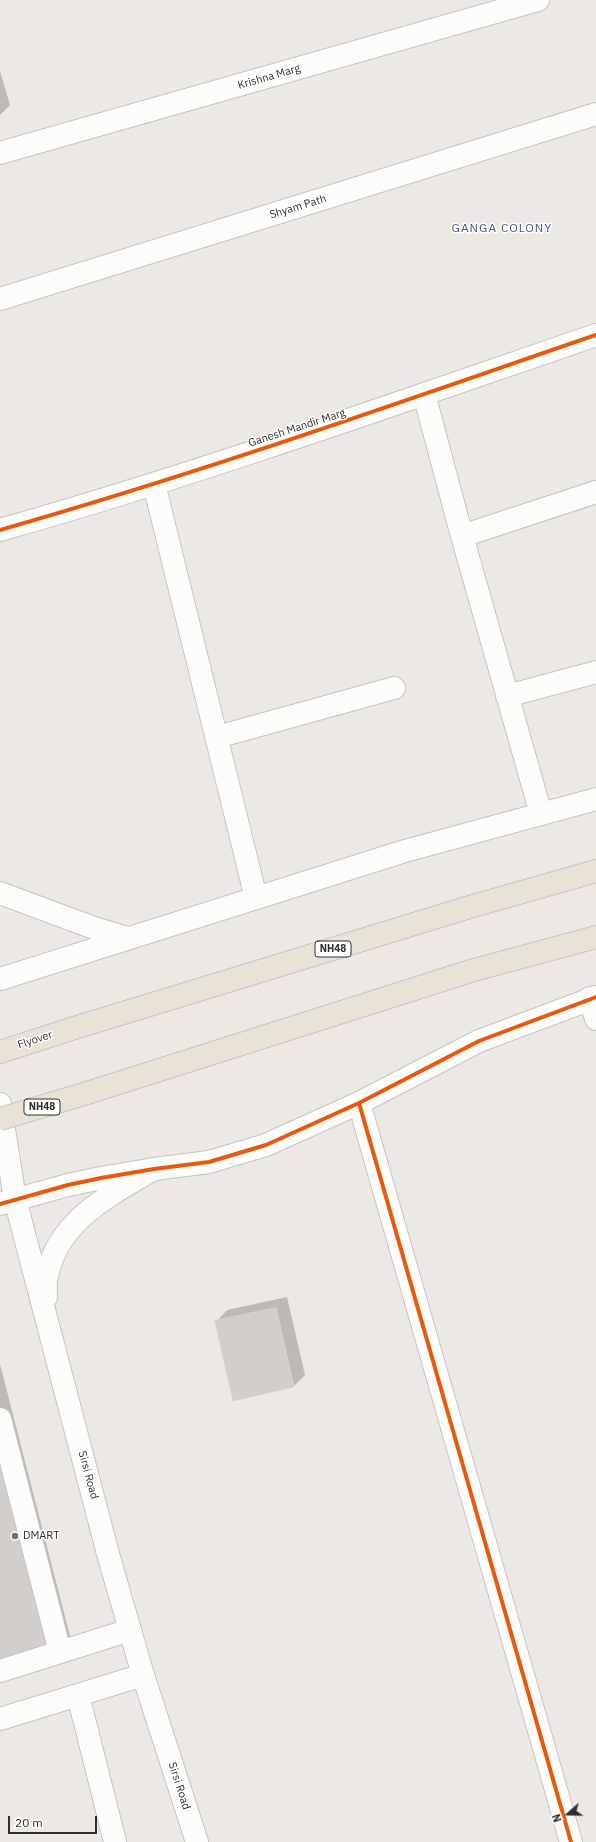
<!DOCTYPE html>
<html>
<head>
<meta charset="utf-8">
<style>
	body { margin:0 }
	#map { position:relative; width:596px; height:1842px; overflow:hidden; background:#ece8e4; font-family:"IBM Plex Sans",sans-serif }
	canvas { display:block }
	.north { position:absolute; left:548px; top:1794px; width:40px; height:40px; -webkit-text-stroke:3px #fff; paint-order:stroke; rotate:250deg; font-size:11px; font-weight:700; line-height:16px; text-align:center; color:#2e2e2e }
	.north::after { content:''; display:block; margin:auto; width:14px; height:18px; background:#2e2e2e; clip-path:polygon(50% 0,100% 100%,50% 72%,0 100%) }
	.scale { position:absolute; left:8px; top:1816px; width:89px; height:18px; box-sizing:border-box; border:2px solid #2e2e2e; border-top:0; padding-left:5px; font-size:12px; line-height:14px; white-space:nowrap; color:#2e2e2e; -webkit-text-stroke:3px #fff; paint-order:stroke }
</style>
</head>
<body>
<div id="map">
<canvas width="596" height="1842"></canvas>
<div class="north">N</div>
<div class="scale">20 m</div>
</div>
<script>
const ctx = document.querySelector('canvas').getContext('2d');
ctx.lineJoin = 'round';
function paint(path, color) {
  ctx.fillStyle = color;
  ctx.fill(path, 'evenodd');
}
function trace(path, color, width, dash) {
  ctx.strokeStyle = color;
  ctx.lineWidth = width;
  ctx.lineCap = dash ? 'butt' : 'round';
  ctx.setLineDash(dash || []);
  ctx.stroke(path);
}
function label(font, color, halo, rows, align = 'center') {
  ctx.font = font + ' "IBM Plex Sans",sans-serif';
  ctx.lineWidth = 3;
  ctx.setLineDash([]);
  ctx.textBaseline = 'middle';
  ctx.strokeStyle = halo;
  ctx.fillStyle = color;
  for (const [text, x, y, turn = 0] of rows) {
    ctx.save();
    ctx.translate(x, y);
    ctx.rotate((+turn || 0) * Math.PI / 180);
    ctx.textAlign = isNaN(turn) ? turn : align;
    if (halo) ctx.strokeText(text, 0, 0);
    ctx.fillText(text, 0, 0);
    ctx.restore();
  }
}
const shadow = new Path2D(`
	M0,71L10,105L0,115Z
	M287,1297L305,1375L294,1386L234,1400L216,1322L227,1310Z
	M0,1364L71,1640L0,1670Z`);
const building = new Path2D(`
	M276,1308L294,1387L233,1401L215,1321Z
	M0,1419L60,1652L0,1671Z`);
const minor = new Path2D(`
	M0,153L538,0
	M0,299L596,114
	M424,394L462,536L541,814
	M154,484L256,898
	M0,530C201,473 398,403 596,335
	M462,536L596,492
	M507,696L596,672
	M217,737L394,688
	M590,998L596,1019
	M359,1103L571,1842
	M0,1419L60,1652
	M0,1671L130,1630
	M78,1695L115,1842
	M0,1719L143,1675`);
const tertiary = new Path2D(`
	M0,979L405,851L596,799
	M0,1204L68,1185L101,1178L154,1169L209,1162L266,1145L359,1103L479,1041L596,997`);
const secondary = new Path2D(`
	M0,893L94,928L127,938
	M0,1104L15,1199L108,1554L143,1675L197,1842
	M46,1297C46,1290 45,1282 47,1276C58,1220 110,1195 154,1169`);
const trunk = new Path2D(`
	M0,1052L71,1029L473,906L596,871
	M84,1094L474,970L596,937`);
const trunkBridge = new Path2D(`
	M0,1119L84,1094`);
const cycleway = new Path2D(`
	M0,530C201,473 398,403 596,335
	M359,1103L571,1842
	M0,1204L68,1185L101,1178L154,1169L209,1162L266,1145L359,1103L479,1041L596,997`);
const markers = [
	[15,1536,4,"#706f6e"]
];
const shields = [
	[333,949,36],
	[42,1107,36]
];
const shieldNames = [
	["NH48",333,949],
	["NH48",42,1107]
];
const streetNames = [
	["Krishna Marg",269,77,-16],
	["Shyam Path",298,207,-17],
	["Ganesh Mandir Marg",297,428,-18],
	["Flyover",35,1040,-18],
	["Sirsi Road",88,1475,75],
	["Sirsi Road",179,1786,72]
];
const poiNames = [
	["DMART",23,1536]
];
const neighbourhoodNames = [
	["GANGA COLONY",502,229]
];
paint(shadow, '#0003');
paint(building, '#d1cecb');
trace(building, '#d7d4d0', 1);
trace(minor, '#c5c4c5', 24);
trace(tertiary, '#c5c4c5', 24);
trace(secondary, '#c5c4c5', 24);
trace(trunk, '#c6c5c4', 24);
trace(minor, '#fcfcfb', 22);
trace(tertiary, '#fcfcfb', 22);
trace(secondary, '#fcfcfb', 22);
trace(trunk, '#e9e2d6', 22);
trace(trunkBridge, '#c6c5c4', 24, []);
trace(trunkBridge, '#e9e2d6', 22);
trace(cycleway, '#e8590c', 4);
for (const [x, y, r, color] of markers) {
  const dot = new Path2D();
  dot.arc(x, y, r, 0, 2 * Math.PI);
  ctx.fillStyle = color;
  ctx.fill(dot);
  trace(dot, '#fff', 1.5);
}
for (const [x, y, w] of shields) {
  const box = new Path2D();
  box.roundRect(x - w / 2, y - 8, w, 16, 3);
  ctx.fillStyle = '#fff';
  ctx.fill(box);
  trace(box, '#2e2e2e', 1);
}
label('bold 10px', '#2e2e2e', null, shieldNames);
label('11px', '#2e2e2e', '#fff', streetNames);
label('11px', '#2e2e2e', '#fff', poiNames, 'left');
ctx.letterSpacing = '1px';
label('12px', '#4d5680', '#fff', neighbourhoodNames);
ctx.letterSpacing = '0px';
</script>
</body>
</html>
